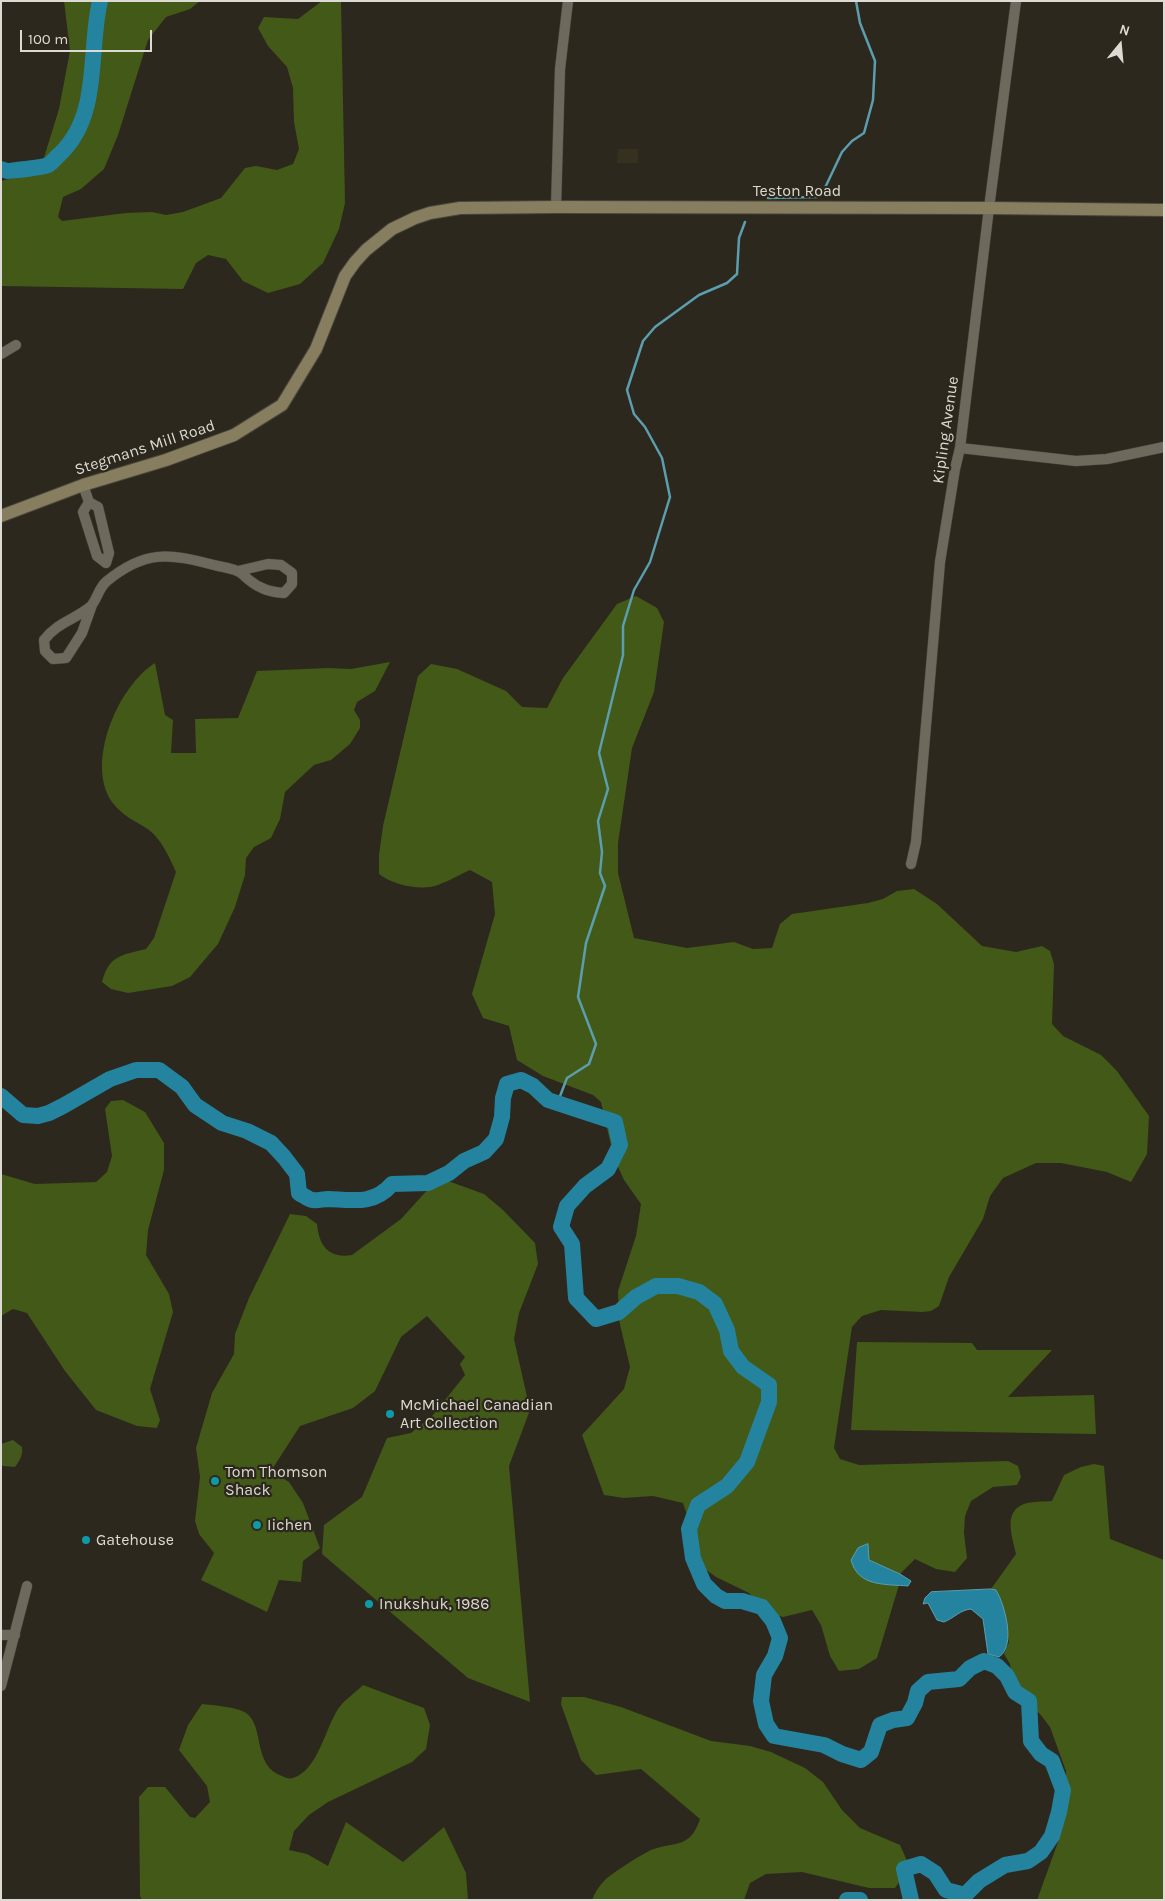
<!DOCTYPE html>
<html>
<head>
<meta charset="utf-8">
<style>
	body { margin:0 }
	#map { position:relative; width:1165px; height:1901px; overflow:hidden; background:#2c281d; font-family:Karla,sans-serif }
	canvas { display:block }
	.frame { position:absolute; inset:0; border:2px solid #dcdad2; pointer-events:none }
	.north { position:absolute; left:1095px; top:20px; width:50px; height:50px; -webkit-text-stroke:4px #2c281d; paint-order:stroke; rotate:17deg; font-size:14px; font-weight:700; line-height:20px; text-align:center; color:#dcdad2 }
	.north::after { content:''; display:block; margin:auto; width:18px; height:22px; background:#dcdad2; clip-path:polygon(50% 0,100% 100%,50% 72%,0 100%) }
	.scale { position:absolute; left:20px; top:30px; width:132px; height:22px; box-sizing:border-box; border:2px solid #dcdad2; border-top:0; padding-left:6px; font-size:15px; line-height:18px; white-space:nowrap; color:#dcdad2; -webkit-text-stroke:4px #2c281d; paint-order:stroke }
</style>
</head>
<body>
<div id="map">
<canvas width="1165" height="1901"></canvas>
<div class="frame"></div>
<div class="north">N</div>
<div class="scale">100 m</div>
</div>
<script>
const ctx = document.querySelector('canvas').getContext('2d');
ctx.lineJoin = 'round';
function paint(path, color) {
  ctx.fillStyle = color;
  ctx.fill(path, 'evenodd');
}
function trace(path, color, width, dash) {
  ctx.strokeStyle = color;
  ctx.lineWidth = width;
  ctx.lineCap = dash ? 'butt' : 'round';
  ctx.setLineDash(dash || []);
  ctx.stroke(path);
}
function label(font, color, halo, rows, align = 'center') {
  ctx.font = font + ' Karla,sans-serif';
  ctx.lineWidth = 4.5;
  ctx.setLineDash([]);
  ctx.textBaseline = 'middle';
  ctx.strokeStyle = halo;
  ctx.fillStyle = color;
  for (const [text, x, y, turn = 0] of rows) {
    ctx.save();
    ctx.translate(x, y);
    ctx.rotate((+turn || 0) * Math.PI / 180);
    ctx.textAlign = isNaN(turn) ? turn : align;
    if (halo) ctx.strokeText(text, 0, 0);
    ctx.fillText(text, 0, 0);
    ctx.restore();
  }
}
const built = new Path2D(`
	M618,149H638V163H617Z`);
const green = new Path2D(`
	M13,1440L22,1447C23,1455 20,1460 15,1467L3,1466L1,1465V1444Z`);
const forest = new Path2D(`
	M64,1H200L190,9L166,17L148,40L118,135L104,169L81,189L63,197L58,217L62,221L126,213L152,212L166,215L183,212L221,198L245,168L256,166L277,170L293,164L299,149L294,122L293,88L287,67L268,46L258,28L264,17L298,19L322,1H341L345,203L339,229L323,263L300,284L268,293L243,281L226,259L208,255L196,263L183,289L1,286V181L21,176L42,164L59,109L70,51Z
	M636,596L657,608L664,622L654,692L632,748L618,843V873L634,938L687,948L734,942L753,949L772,948L780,924L792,914L868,903L883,899L897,891L914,889L937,904L982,946L1016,952L1042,946L1050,951L1054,964L1052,1024L1063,1036L1101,1055L1117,1071L1149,1116L1147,1154L1131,1182L1107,1172L1061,1163H1036L1003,1178L990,1196L983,1219L949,1277L939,1306L931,1311L922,1312L881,1310L862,1316L852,1327L834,1448L840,1459L859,1465L1008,1461L1018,1466L1021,1477L1017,1485L993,1487L971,1501L965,1516L964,1533L967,1558L955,1572L936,1569L915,1559L900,1574L869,1560L858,1549L883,1585H899L877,1658L859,1669L839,1671L830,1656L821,1625L812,1610L783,1617L768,1613L749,1593L716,1577L705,1569L683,1503L653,1496L624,1498L604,1495L582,1435L624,1389L630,1367L619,1320L618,1291L636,1236L641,1204L624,1180L614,1158L601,1102L593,1095L543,1076L517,1060L509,1026L483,1018L472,994L495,914L492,882L470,870C459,875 442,885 430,887C413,889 392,884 379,874V855L383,826L418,676L431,664L457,669L506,691L522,707L547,708L563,678L617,604Z
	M390,662L375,691L357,702L354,710L360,720V728L350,744L331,760L314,765L285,792L280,819L271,838L254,847L246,858L245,875L235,907L218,944L190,977L172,986L128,993L111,989L102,982C109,955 122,955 146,949L154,938L176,872C169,857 162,840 149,830C136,821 122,816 112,802C85,763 118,686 155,663L165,715L173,720L171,753H196L195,719L238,718L257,671L328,668L351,669Z
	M123,1100L145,1112L164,1143V1170L148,1230L146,1255L169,1294L173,1312L150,1389L160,1420L157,1428L137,1426L96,1410L65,1371L27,1313L13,1309L1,1316V1174L35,1184L96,1182L107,1172L112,1156L105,1109L111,1101Z
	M439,1180L448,1181L484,1194L503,1210L535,1243L538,1264L519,1313L514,1339L530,1410L509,1466L530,1702L468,1678L322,1554L324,1525L362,1497L387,1438L411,1433L433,1415L465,1375L460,1364L465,1357L427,1316L401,1337L375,1391L353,1408L300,1426L271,1471L289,1482L303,1503L320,1548L303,1561L301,1582L279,1580L267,1612L201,1580L214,1553L199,1534L195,1521L200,1477L196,1448L212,1393L234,1354L235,1334L249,1298L290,1214L306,1216L317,1224C319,1245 328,1259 352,1255L401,1219L431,1186Z
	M857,1342L972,1343L977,1350H1052L1008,1397L1094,1395L1096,1434L851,1430Z
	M1094,1464L1104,1466L1110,1539L1164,1560V1900H1037L1058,1842L1064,1808L1066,1771L1050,1727L1040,1714L1014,1692L1010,1664L1004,1654L1009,1642L996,1590L991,1589L1016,1554C1013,1538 1002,1512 1024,1504C1032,1501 1044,1502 1052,1501L1064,1475L1081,1467Z
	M363,1685L424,1708L430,1725L426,1749L412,1762L328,1802L309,1815L294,1831L289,1850L307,1854L328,1866L346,1822L403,1862L444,1827L466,1873L468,1900H142L140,1896L139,1797L148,1787H165L190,1817L195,1818L210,1802L207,1786L179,1750L188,1725L202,1704C212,1705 238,1707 246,1713C265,1726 252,1766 282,1776C286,1778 289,1779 293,1778C318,1770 325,1729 338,1709C344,1700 355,1693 363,1685Z
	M562,1697H584L621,1707L711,1741L750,1746L771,1752L805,1768L823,1782L842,1810L860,1828L900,1845C911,1869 911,1867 895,1888H869L802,1872L766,1874L750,1883L744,1900H592C595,1892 599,1886 605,1880C612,1873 642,1854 651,1850C676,1841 690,1849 700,1819L641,1769L596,1775L581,1760L561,1704Z`);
const water = new Path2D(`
	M868,1544L869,1560L900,1574L911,1581L908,1586C885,1584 858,1587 851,1560L858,1548Z
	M991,1589L996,1590C1005,1605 1016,1646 999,1657L988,1654L983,1619L971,1609C960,1610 954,1618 944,1622L937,1620L928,1603L923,1604L925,1598L931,1592Z`);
const stream = new Path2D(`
	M768,198L817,197L823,192L842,152L852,141L864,133L873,100L875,61L860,23L856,1
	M557,1104L567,1078L589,1064L596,1044L578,997L586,943L605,886L600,873L602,852L598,821L608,789L599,753L623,655V626L634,590L650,562L670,497L662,458L645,427L634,414L627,390L643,341L655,327L699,295L727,283L737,274L739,238L745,222`);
const river = new Path2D(`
	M1,169L7,171C16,170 42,168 48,165C52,163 56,157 60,154C101,115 88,52 100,1
	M1,1096L23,1115L38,1116L49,1113L63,1106L110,1079L136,1070H159L182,1087L195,1105L222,1123L247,1131L271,1143L284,1157L297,1174L299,1193C303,1195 308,1199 312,1200C317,1201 323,1199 328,1199C353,1200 374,1205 392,1184L428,1183L449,1173L464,1161L484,1152L496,1139L502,1117L503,1098L507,1084L521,1080L533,1086L548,1100L615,1122L620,1145L608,1169L585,1186L567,1206L561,1227L572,1244L576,1298L596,1319L619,1312L636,1297L656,1286H678L699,1292L715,1304L727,1330L731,1351L743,1367L769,1385V1402L747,1462L727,1486L698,1505L689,1529L693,1558L704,1584L716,1596L725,1601H742L762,1607L773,1621L780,1638L775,1656L764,1675L761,1701L766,1724L774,1736L824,1745L842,1754L861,1760L871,1752L880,1725L893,1720L907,1718L915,1703L918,1691L928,1682L959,1679L970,1668L984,1661L997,1666L1007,1676L1015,1692L1029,1701L1031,1741L1041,1754L1052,1761L1063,1790L1059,1812L1052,1836L1041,1852L1028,1861L1005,1865L979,1881L965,1895L946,1890L935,1873L921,1864L904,1869L911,1900
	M847,1900H860`);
const street = new Path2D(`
	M556,207L560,69L568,1
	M1,354L16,345
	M960,448L1076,461L1107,459L1164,447
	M83,485L89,502L98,507L109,553L106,563L97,556L83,512L89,502
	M92,605L82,633L66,658L53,659L45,651L44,640C58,622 74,620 90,607C97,601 98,588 107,581C145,550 169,553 214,565C221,567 230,568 237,571C241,572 245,577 249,580C260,589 270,592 284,593L292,584V573L281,565L268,564L238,571
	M911,864L916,842L940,562L955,469L960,448L989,208L1016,1
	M1,1635H15
	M1,1686L27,1586`);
const secondary = new Path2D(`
	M1,516L83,485L166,460L234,435L282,405L316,349L345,276L355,262L366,250L392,229L415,218L430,213L460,208L556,207L989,208L1164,210`);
const markers = [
	[390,1414,5,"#0f9aa8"],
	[215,1481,5,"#0f9aa8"],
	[257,1525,5,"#0f9aa8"],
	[86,1540,5,"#0f9aa8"],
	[369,1604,5,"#0f9aa8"]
];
const streetNames = [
	["Teston Road",797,191],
	["Kipling Avenue",946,430,-82],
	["Stegmans Mill Road",145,448,-18]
];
const poiNames = [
	["McMichael Canadian",400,1405],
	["Art Collection",400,1423],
	["Tom Thomson",225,1472],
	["Shack",225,1490],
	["Iichen",267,1525],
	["Gatehouse",96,1540],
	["Inukshuk, 1986",379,1604]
];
paint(built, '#36301f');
paint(green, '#43571f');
paint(forest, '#425917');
paint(water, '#2484a0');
trace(water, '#5b9eaf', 1);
trace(stream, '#5b9eaf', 2.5);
trace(river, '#2484a0', 16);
trace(street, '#49453c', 11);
trace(secondary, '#49453c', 14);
trace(street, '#6e695d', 10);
trace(secondary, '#877d5f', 12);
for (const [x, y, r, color] of markers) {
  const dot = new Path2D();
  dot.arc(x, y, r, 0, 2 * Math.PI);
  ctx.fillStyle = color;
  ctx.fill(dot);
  trace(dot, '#2c281d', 2);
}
label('16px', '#dcdad2', '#2c281d', streetNames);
label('16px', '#dcdad2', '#2c281d', poiNames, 'left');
</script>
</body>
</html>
